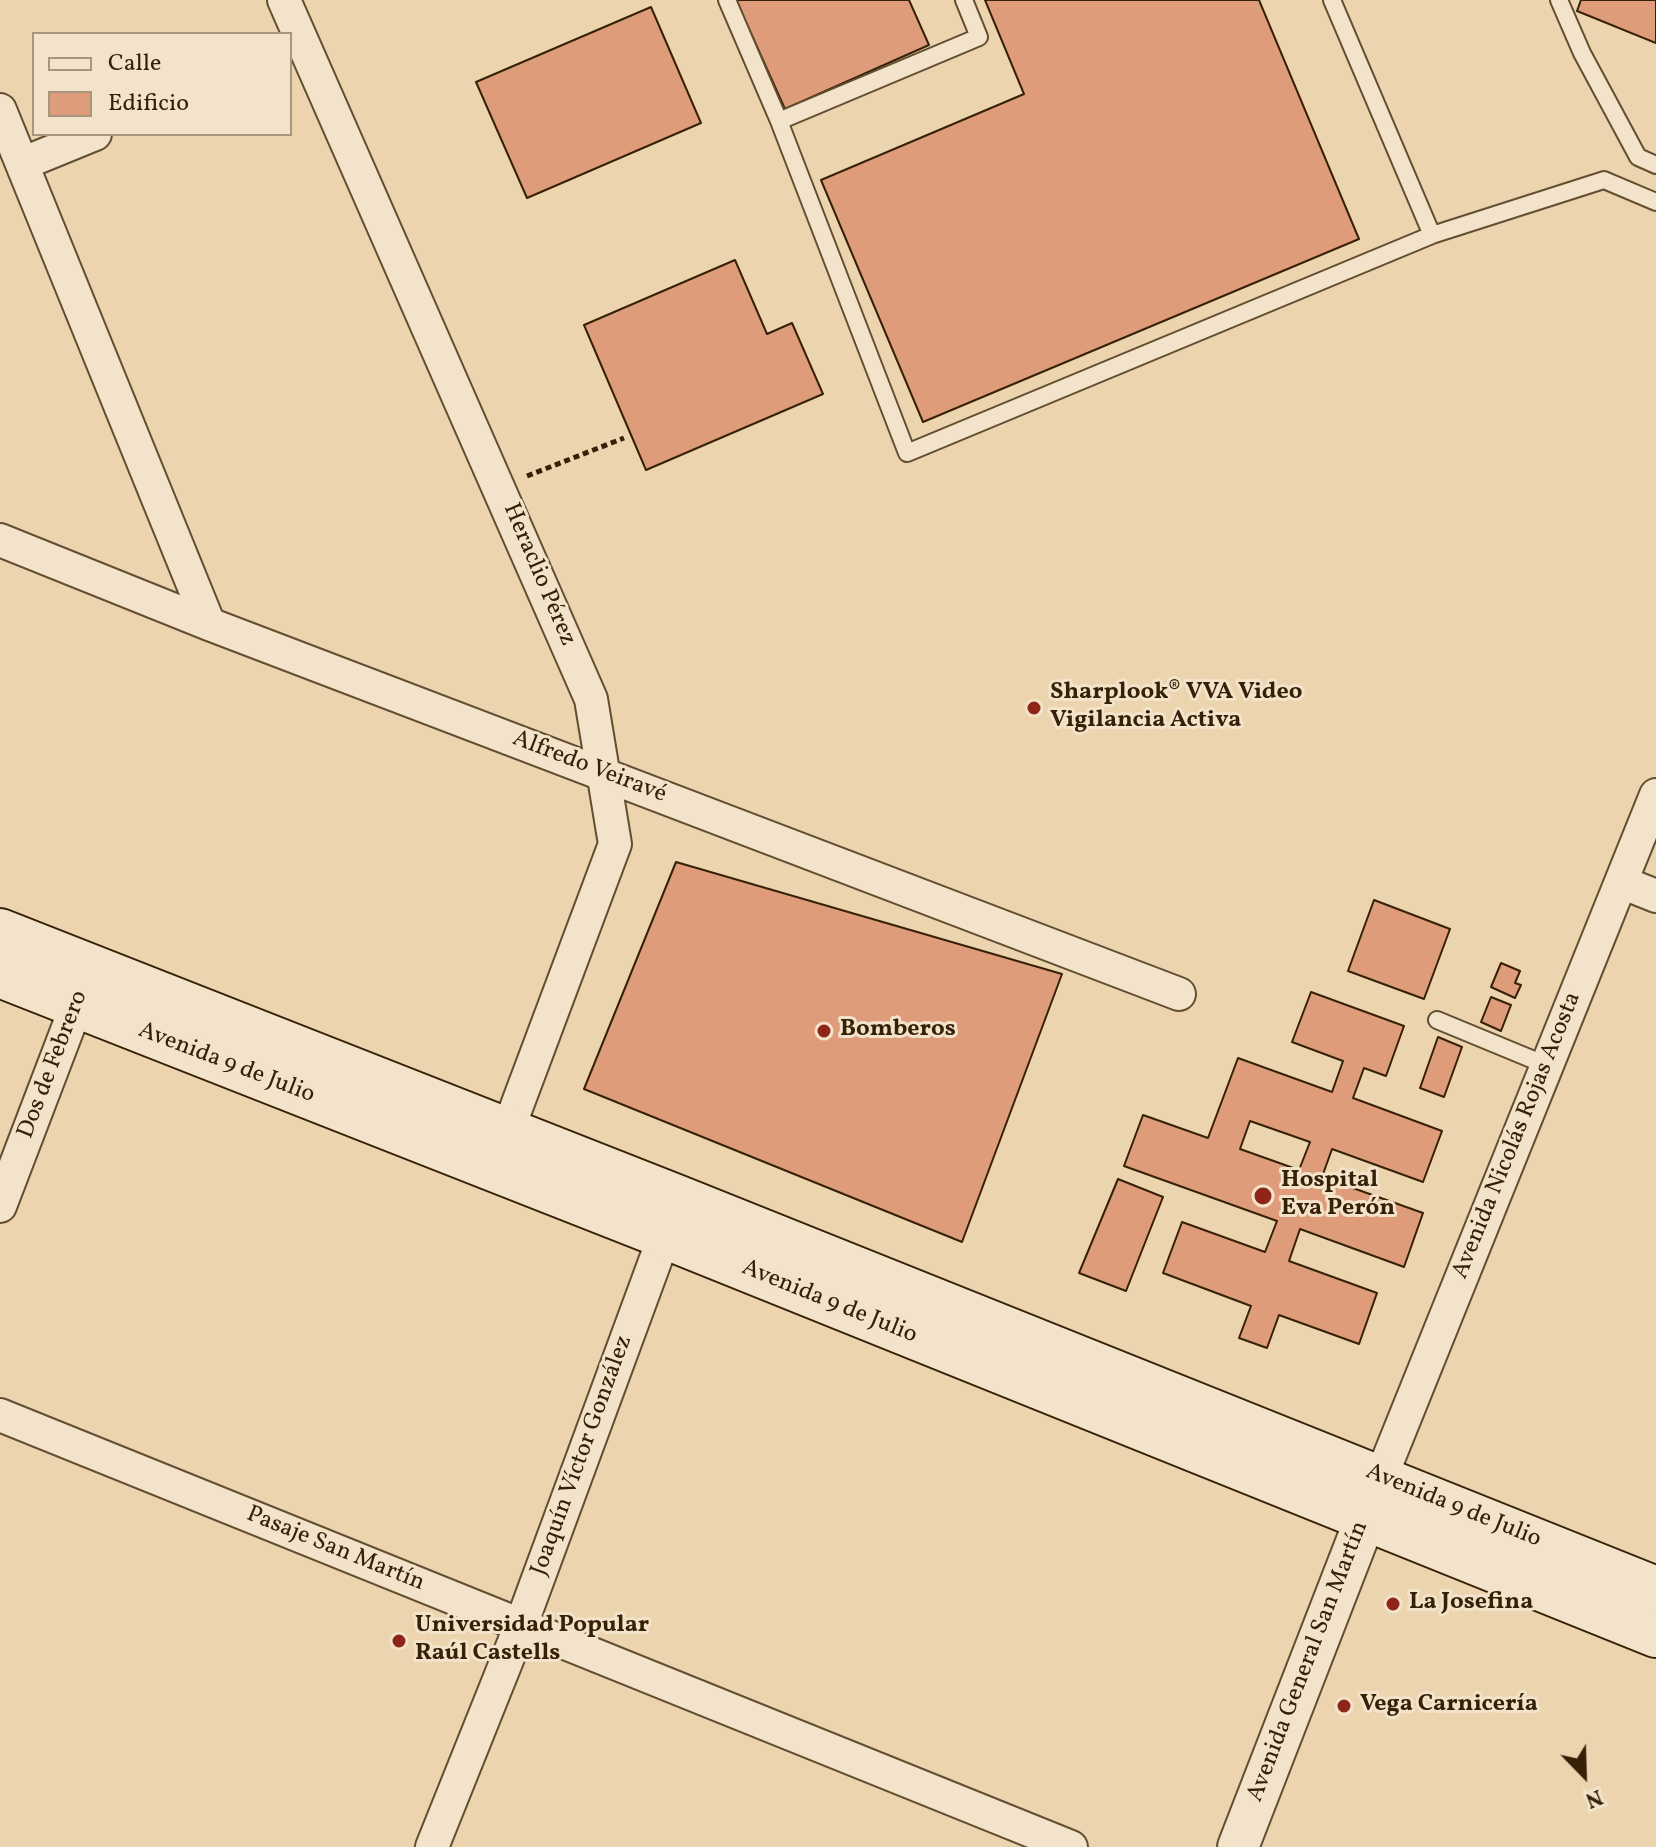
<!DOCTYPE html>
<html>
<head>
<meta charset="utf-8">
<style>
	body { margin:0 }
	#map { position:relative; width:1656px; height:1847px; overflow:hidden; background:#ebd4ae; font-family:Vollkorn,serif }
	canvas { display:block }
	.legend { position:absolute; left:32px; top:32px; width:260px; height:104px; box-sizing:border-box; background:#f2e3ca; border:2px solid #a7957c; margin:0; padding:10px 14px; list-style:none; font-size:24px; color:#362107 }
	.legend li { display:flex; align-items:center; gap:16px; height:40px }
	.legend b { width:40px; border:2px solid #a7957c }
	.north { position:absolute; left:1544px; top:1735px; width:80px; height:80px; -webkit-text-stroke:6px #f2e3ca; paint-order:stroke; rotate:157deg; font-size:22px; font-weight:700; line-height:32px; text-align:center; color:#362107 }
	.north::after { content:''; display:block; margin:auto; width:28px; height:36px; background:#362107; clip-path:polygon(50% 0,100% 100%,50% 72%,0 100%) }
</style>
</head>
<body>
<div id="map">
<canvas width="1656" height="1847"></canvas>
<ul class="legend">
<li><b style="height:10px;background:#f2e3ca"></b>Calle</li>
<li><b style="height:22px;background:#de9c7a"></b>Edificio</li>
</ul>
<div class="north">N</div>
</div>
<script>
const ctx = document.querySelector('canvas').getContext('2d');
ctx.lineJoin = 'round';
function paint(path, color) {
  ctx.fillStyle = color;
  ctx.fill(path, 'evenodd');
}
function trace(path, color, width, dash) {
  ctx.strokeStyle = color;
  ctx.lineWidth = width;
  ctx.lineCap = dash ? 'butt' : 'round';
  ctx.setLineDash(dash || []);
  ctx.stroke(path);
}
function label(font, color, halo, rows, align = 'center') {
  ctx.font = font + ' Vollkorn,serif';
  ctx.lineWidth = 6;
  ctx.setLineDash([]);
  ctx.textBaseline = 'middle';
  ctx.strokeStyle = halo;
  ctx.fillStyle = color;
  for (const [text, x, y, turn = 0] of rows) {
    ctx.save();
    ctx.translate(x, y);
    ctx.rotate((+turn || 0) * Math.PI / 180);
    ctx.textAlign = isNaN(turn) ? turn : align;
    if (halo) ctx.strokeText(text, 0, 0);
    ctx.fillText(text, 0, 0);
    ctx.restore();
  }
}
const building = new Path2D(`
	M736,0H909L929,45L785,109Z
	M985,0H1259L1359,239L923,422L821,180L1024,94Z
	M1581,0H1656V43L1577,11Z
	M651,7L701,123L527,198L476,82Z
	M735,260L767,334L792,323L823,394L646,470L584,325Z
	M676,862L1062,974L962,1242L584,1089Z
	M1374,900L1450,929L1424,999L1348,971Z
	M1501,963L1520,971L1515,983L1521,985L1515,998L1491,987Z
	M1311,992L1404,1026L1386,1076L1364,1068L1353,1098L1442,1131L1423,1182L1332,1149L1322,1177L1423,1213L1404,1267L1300,1229L1289,1261L1377,1293L1359,1344L1279,1315L1267,1348L1239,1338L1251,1306L1163,1273L1182,1222L1265,1252L1277,1221L1124,1166L1143,1115L1208,1138L1238,1058L1332,1092L1343,1061L1292,1042ZM1250,1121L1310,1142L1299,1170L1240,1149Z
	M1491,997L1511,1005L1501,1031L1481,1022Z
	M1438,1037L1462,1047L1444,1097L1420,1088Z
	M1118,1179L1163,1197L1126,1291L1079,1273Z`);
const path = new Path2D(`
	M527,476L624,438`);
const service = new Path2D(`
	M727,0L779,121L907,453L1432,235L1604,180L1656,202
	M1332,0L1432,235
	M1559,0L1582,53L1638,157L1656,165
	M779,121L979,37L964,0
	M1437,1020L1546,1065`);
const minor = new Path2D(`
	M284,0L591,699L615,844L500,1151
	M0,110L209,624
	M24,163L95,134
	M0,540L209,624L1179,994
	M1621,882L1656,896
	M0,1206L84,986
	M0,1415L1071,1847
	M1381,1477L1656,795
	M432,1847L521,1625L671,1218`);
const tertiary = new Path2D(`
	M1238,1847L1377,1489`);
const secondary = new Path2D(`
	M0,931L679,1198L1656,1589
	M0,975L664,1236L1656,1635`);
const markers = [
	[1034,708,8,"#8f2418"],
	[824,1031,8,"#8f2418"],
	[1263,1196,10,"#8f2418"],
	[1393,1604,8,"#8f2418"],
	[399,1641,8,"#8f2418"],
	[1344,1706,8,"#8f2418"]
];
const streetNames = [
	["Heraclio Pérez",538,575,67],
	["Alfredo Veiravé",589,768,21],
	["Avenida 9 de Julio",226,1064,21],
	["Dos de Febrero",54,1065,-69],
	["Avenida Nicolás Rojas Acosta",1518,1136,-68],
	["Avenida 9 de Julio",829,1303,22],
	["Joaquín Víctor González",583,1456,-70],
	["Avenida 9 de Julio",1453,1507,22],
	["Pasaje San Martín",335,1550,22],
	["Avenida General San Martín",1309,1662,-69]
];
const poiNames = [
	["Sharplook® VVA Video",1050,694],
	["Vigilancia Activa",1050,722],
	["Bomberos",840,1031],
	["Hospital",1281,1182],
	["Eva Perón",1281,1210],
	["La Josefina",1409,1604],
	["Universidad Popular",415,1627],
	["Raúl Castells",415,1655],
	["Vega Carnicería",1360,1706]
];
paint(building, '#de9c7a');
trace(building, '#362107', 2);
trace(service, '#634e31', 20);
trace(minor, '#634e31', 36);
trace(tertiary, '#634e31', 44);
trace(secondary, '#362107', 48);
trace(path, '#362107', 5, [6, 4]);
trace(service, '#f2e3ca', 16);
trace(minor, '#f2e3ca', 32);
trace(tertiary, '#f2e3ca', 40);
trace(secondary, '#f2e3ca', 44);
for (const [x, y, r, color] of markers) {
  const dot = new Path2D();
  dot.arc(x, y, r, 0, 2 * Math.PI);
  ctx.fillStyle = color;
  ctx.fill(dot);
  trace(dot, '#f2e3ca', 3);
}
label('24px', '#362107', '#f2e3ca', streetNames);
label('bold 24px', '#362107', '#f2e3ca', poiNames, 'left');
</script>
</body>
</html>
